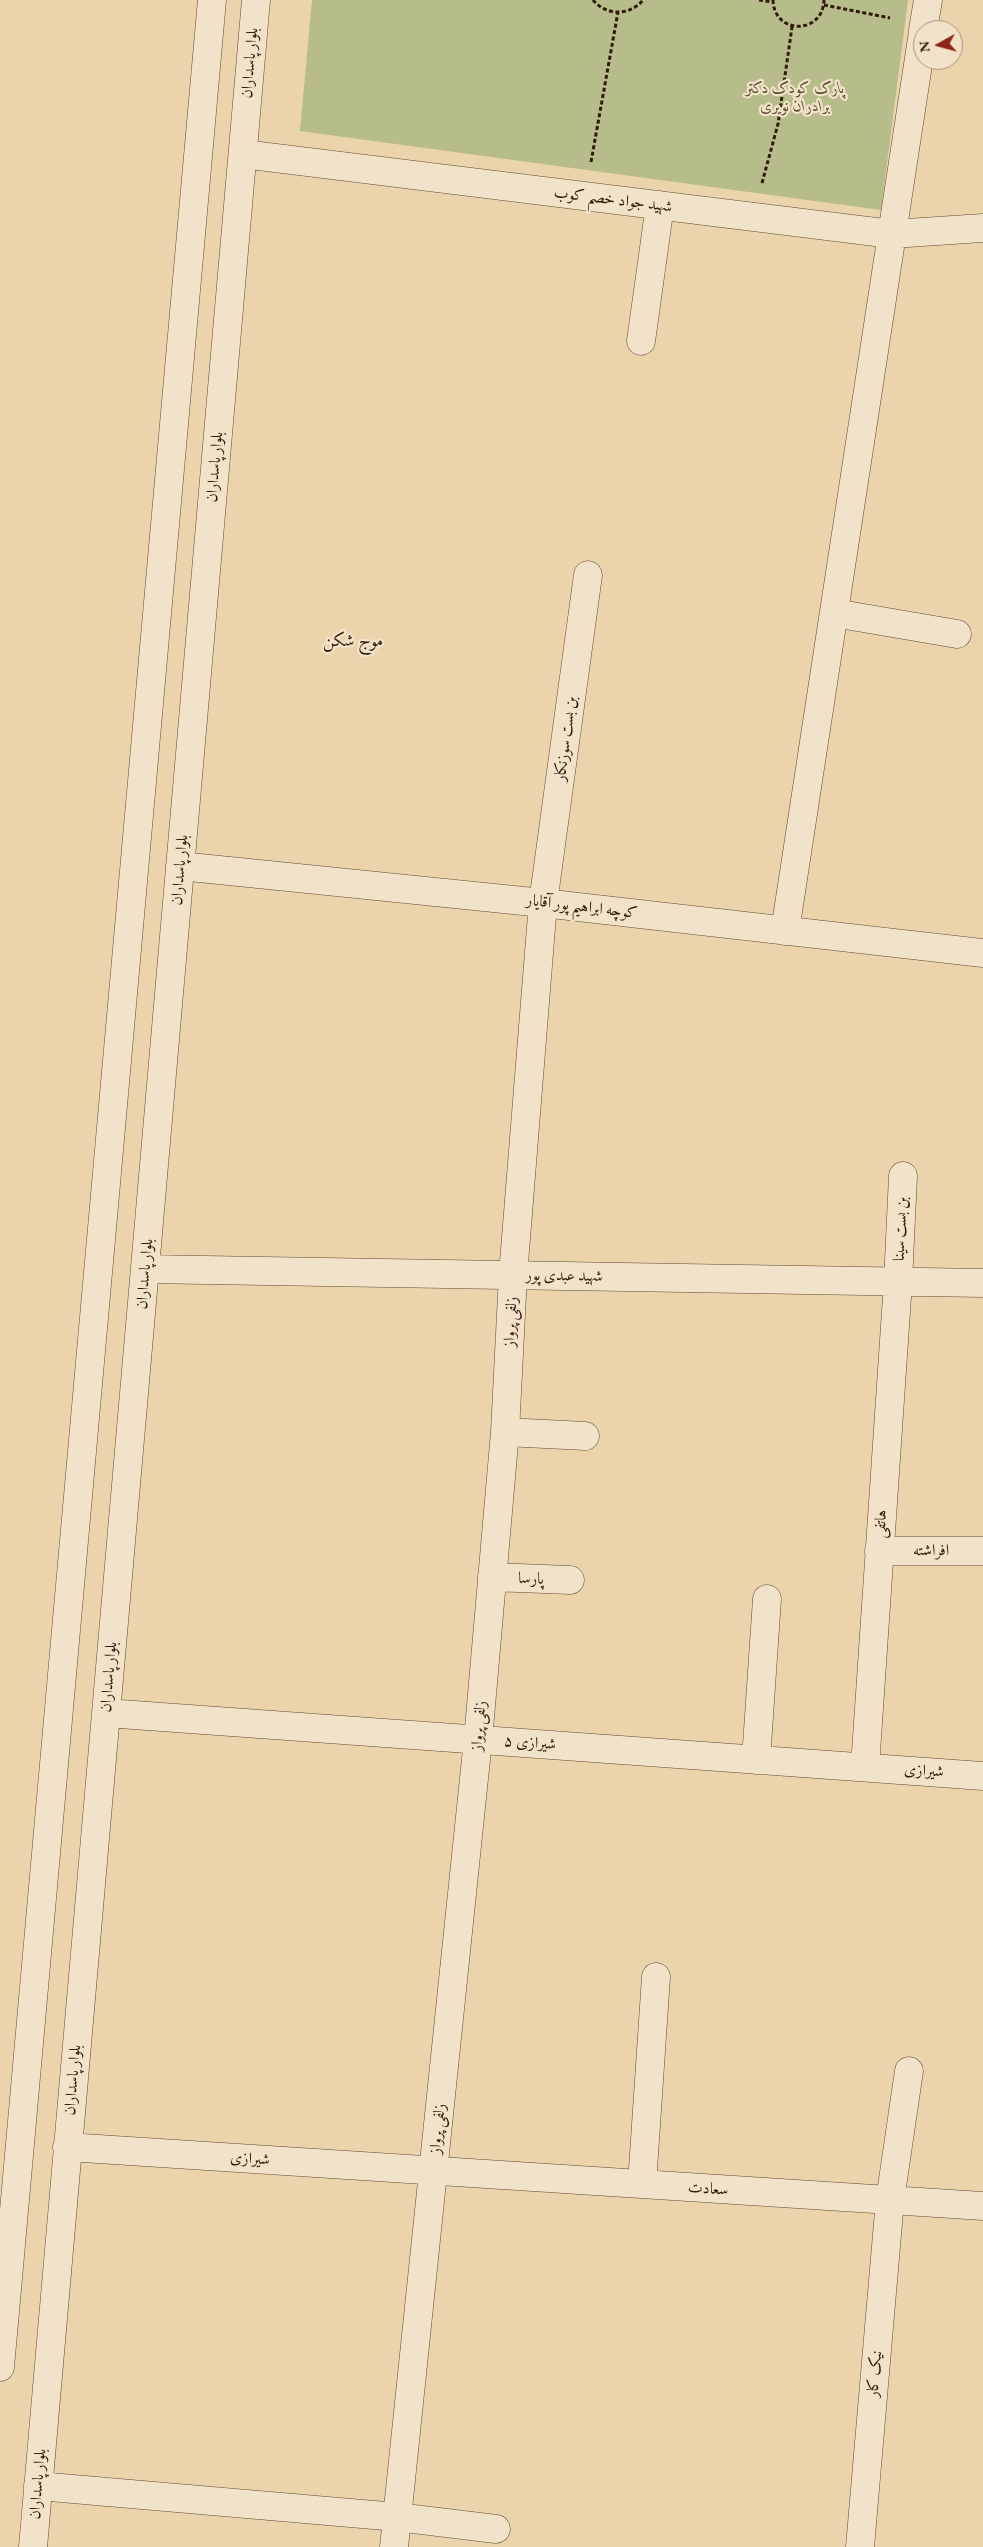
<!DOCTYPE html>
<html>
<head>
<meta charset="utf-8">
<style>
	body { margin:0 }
	#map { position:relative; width:983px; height:2547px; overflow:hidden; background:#ebd3ac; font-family:"EB Garamond",serif }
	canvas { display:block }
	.north { position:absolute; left:913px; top:20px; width:50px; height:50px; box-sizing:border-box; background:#f2e2c9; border:1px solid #a5927d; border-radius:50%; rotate:263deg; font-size:14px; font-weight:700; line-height:20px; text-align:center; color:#311b0b }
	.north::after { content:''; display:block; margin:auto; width:18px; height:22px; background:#8f2418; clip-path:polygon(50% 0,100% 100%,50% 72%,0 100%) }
</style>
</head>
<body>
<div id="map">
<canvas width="983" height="2547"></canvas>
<div class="north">N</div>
</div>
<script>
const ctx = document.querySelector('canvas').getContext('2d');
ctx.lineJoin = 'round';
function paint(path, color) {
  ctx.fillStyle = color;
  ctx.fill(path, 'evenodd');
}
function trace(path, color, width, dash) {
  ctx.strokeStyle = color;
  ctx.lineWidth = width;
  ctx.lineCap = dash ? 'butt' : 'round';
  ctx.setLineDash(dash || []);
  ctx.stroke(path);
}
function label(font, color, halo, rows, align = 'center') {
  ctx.font = font + ' "EB Garamond",Amiri,serif';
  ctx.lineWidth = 4.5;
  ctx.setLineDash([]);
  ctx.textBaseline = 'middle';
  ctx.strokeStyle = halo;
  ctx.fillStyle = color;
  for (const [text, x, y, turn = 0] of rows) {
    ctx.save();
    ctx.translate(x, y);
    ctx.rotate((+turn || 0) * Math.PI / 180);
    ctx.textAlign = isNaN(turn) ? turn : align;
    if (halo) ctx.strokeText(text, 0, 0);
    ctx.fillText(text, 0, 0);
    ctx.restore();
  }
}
const green = new Path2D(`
	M312,0H908L881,210L300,131Z`);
const path = new Path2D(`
	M593,0C606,16 630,16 643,0
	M759,0L772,2
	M773,0C774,35 823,35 824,0
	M824,5L890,18
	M591,162L618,12
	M762,183L778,124L792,27`);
const minor = new Path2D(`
	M923,30L928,0
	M243,154L892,234L983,228
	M641,341L660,205
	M834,613L957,634
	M180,866L543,903L983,953
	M785,931L923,32
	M145,1269L983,1283
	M505,1432L585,1436
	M879,1551H983
	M492,1577L570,1580
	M106,1713L983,1776
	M756,1760L767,1599
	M865,1767L898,1282L903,1176
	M67,2147L983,2206
	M642,2184L656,1977
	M0,2367L212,0
	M38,2486L397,2517L496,2529
	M33,2547L256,0
	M394,2547L478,1740L505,1432L513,1275L543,903L588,575
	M860,2547L890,2200L909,2071`);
const streetNames = [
	["بلوار پاسداران",250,63,-85],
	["شهید جواد خصم کوب",613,200,7],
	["بلوار پاسداران",215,467,-85],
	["بن بست سوزنکار",566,739,-82],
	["بلوار پاسداران",180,870,-85],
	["کوچه ابراهیم پور آقایار",582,907,7],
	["بن بست سینا",901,1229,-87],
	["بلوار پاسداران",145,1274,-85],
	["شهید عبدی پور",564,1276,1],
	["زلفی پرواز",511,1322,-87],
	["هاتفی",881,1524,-86],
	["افراشته",931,1551],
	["پارسا",531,1579,2],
	["بلوار پاسداران",109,1677,-85],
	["زلفی پرواز",479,1726,-85],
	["شیرازی ۵",530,1743,4],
	["شیرازی",924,1771,4],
	["بلوار پاسداران",73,2080,-85],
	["زلفی پرواز",438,2129,-84],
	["شیرازی",250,2159,4],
	["سعادت",708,2189,4],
	["نیک کار",875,2374,-85],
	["بلوار پاسداران",38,2484,-85]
];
const parkNames = [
	["پارک کودک دکتر",795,89],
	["برادران نویری",795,107]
];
const neighbourhoodNames = [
	["موج شکن",353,641]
];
paint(green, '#b6bc8a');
trace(minor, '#604933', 29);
trace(path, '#311b0b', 3, [4, 2.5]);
trace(minor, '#f2e2c9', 28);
label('16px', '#311b0b', '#f2e2c9', streetNames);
label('italic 16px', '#594b31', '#f2e2c9', parkNames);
label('18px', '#311b0b', '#f2e2c9', neighbourhoodNames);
</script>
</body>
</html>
